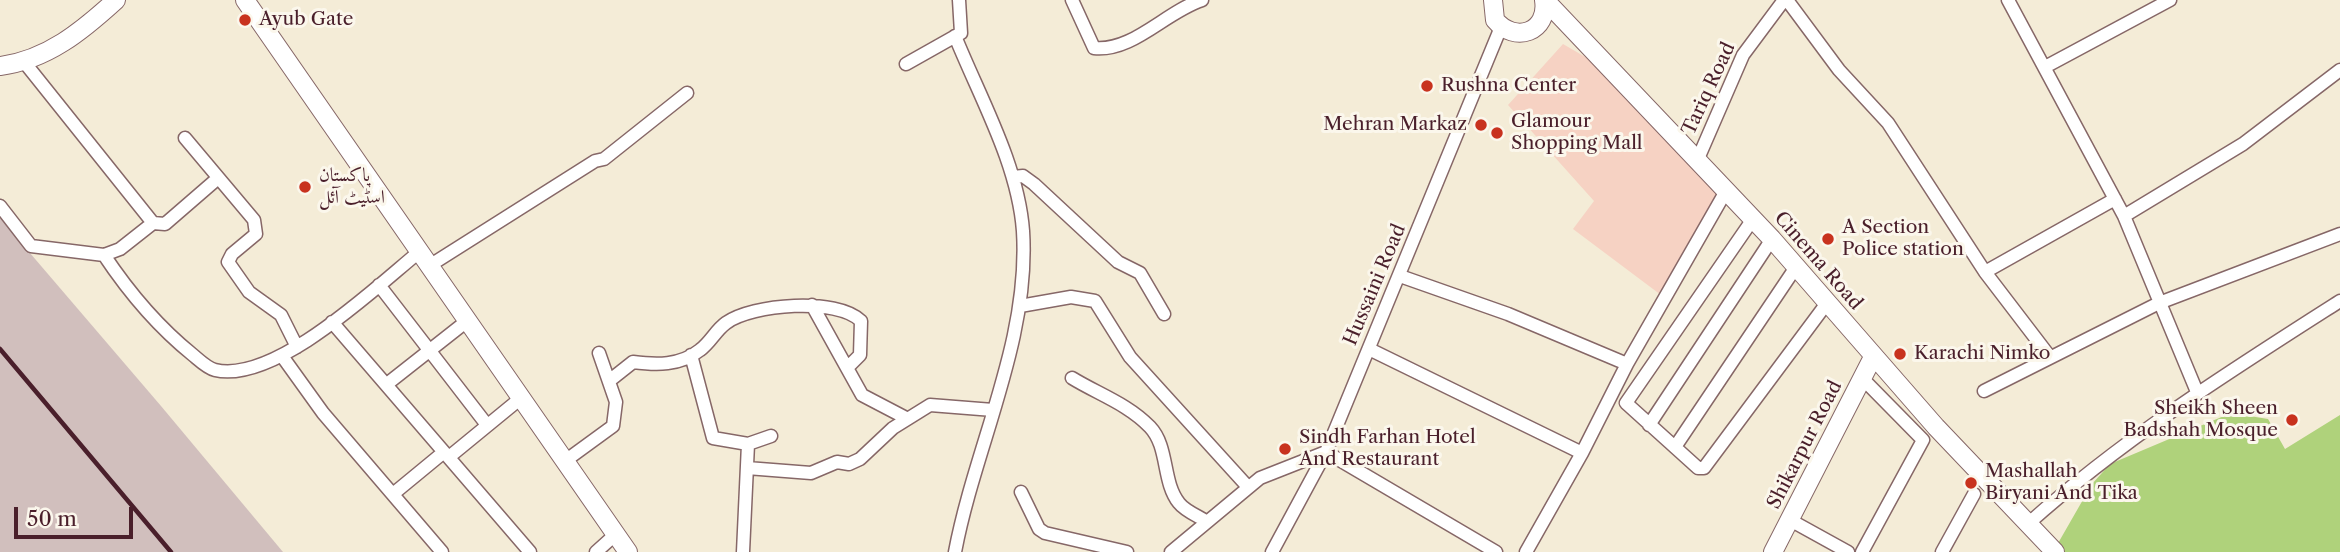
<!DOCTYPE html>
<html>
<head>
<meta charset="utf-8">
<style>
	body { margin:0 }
	#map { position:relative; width:2340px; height:552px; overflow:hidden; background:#f4ecd7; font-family:"Libre Caslon Text",serif }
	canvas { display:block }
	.scale { position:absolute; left:14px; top:507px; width:119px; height:32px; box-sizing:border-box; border:4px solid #4a1f2b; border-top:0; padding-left:9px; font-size:21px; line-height:24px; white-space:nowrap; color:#4a1f2b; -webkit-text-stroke:5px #fbf7ec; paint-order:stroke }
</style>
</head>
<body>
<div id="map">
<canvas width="2340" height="552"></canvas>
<div class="scale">50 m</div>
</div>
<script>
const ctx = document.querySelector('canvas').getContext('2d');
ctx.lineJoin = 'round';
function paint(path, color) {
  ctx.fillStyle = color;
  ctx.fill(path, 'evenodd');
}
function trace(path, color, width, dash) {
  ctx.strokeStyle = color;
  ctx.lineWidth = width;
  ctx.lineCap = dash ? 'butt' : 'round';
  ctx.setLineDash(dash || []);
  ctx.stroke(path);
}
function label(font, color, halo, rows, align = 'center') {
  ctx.font = font + ' "Libre Caslon Text",Amiri,serif';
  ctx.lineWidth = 6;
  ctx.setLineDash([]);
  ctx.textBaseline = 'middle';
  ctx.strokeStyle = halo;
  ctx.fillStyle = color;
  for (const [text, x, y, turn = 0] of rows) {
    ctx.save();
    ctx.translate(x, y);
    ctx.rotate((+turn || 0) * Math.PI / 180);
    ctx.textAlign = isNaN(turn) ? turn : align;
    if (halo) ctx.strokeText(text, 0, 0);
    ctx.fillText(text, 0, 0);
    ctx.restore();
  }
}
const built = new Path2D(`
	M1563,44L1599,65L1628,93L1722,200L1661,295L1573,229L1594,201L1508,105Z`);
const industrial = new Path2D(`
	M0,218L161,406L283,552H0Z`);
const green = new Path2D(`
	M2231,413L2268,419L2285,449L2340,415V552H2063L2057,545L2092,484L2110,464Z`);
const street = new Path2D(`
	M1072,0L1094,48C1133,52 1165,12 1202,0
	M1787,0L1839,70L1888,123L1985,272L2050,357
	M2008,0L2124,216L2197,392
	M25,63L153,223
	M906,64L961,33L959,0
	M2045,67L2170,0
	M185,138L254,220L256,234L232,254L228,262L249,292L281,315L297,347
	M1697,161L1743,55L1784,0
	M1013,177L1023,176L1034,184L1118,262L1140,273L1164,314
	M0,206L31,246L104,255L120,249L153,223L165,224L217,179
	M2124,216L2243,144L2340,70
	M1753,219L1626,403L1698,468H1704L1827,303
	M104,255C130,294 157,326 193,355C199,360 207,368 215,370C275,384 375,288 419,252
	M429,266L595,161L604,159L687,93
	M1985,272L2115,199
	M1400,276L1508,314L1627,364
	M379,285L487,425
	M812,305L862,395L906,418
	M1020,306L1071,297L1095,301L1130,357L1248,487
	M332,322L530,552
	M1369,349L1582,453
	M691,355L713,438L748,444
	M282,356L323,413L442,552
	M1072,378C1098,394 1128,404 1150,427C1169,447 1162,482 1179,503C1185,511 1198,516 1206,521
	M609,381L633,362C656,365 680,366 700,350C710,343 716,330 726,323C752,304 837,297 861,321L860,355L847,368
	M387,384L467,321
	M1984,391L2159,303L2340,234
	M1649,425L1772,239
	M1675,447L1796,267
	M449,457L521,398
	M565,461L613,426L616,402L599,353
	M747,468L811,473L837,462L849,464L860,459L893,428L930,405L993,410
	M1021,492L1039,529L1045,533L1127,552
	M393,494L444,452
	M1790,520L1848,552
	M2029,523C2125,437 2232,370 2340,301
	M596,552L616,534
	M743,552L748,444L771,436
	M955,552C975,446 1030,341 1023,231C1018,164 980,98 955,36
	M1171,552L1260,478L1326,452L1496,552
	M1272,552L1326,452L1501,27
	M1526,552L1582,453L1627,364L1726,191
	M1862,552L1923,440L1862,378
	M1942,552L1974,494`);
const secondary = new Path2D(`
	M245,0L628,552
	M1493,0L1495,20C1515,44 1549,32 1544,0
	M1545,0L1772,239L1936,427L2055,552
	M0,66C47,60 82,31 116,0
	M1773,552L1873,357`);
const rail = new Path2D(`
	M0,349L171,552`);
const markers = [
	[245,20,7,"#c8321e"],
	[1427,86,7,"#c8321e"],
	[1481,125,7,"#c8321e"],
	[1497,133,7,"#c8321e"],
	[305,187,7,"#c8321e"],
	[1828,239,7,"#c8321e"],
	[1900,354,7,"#c8321e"],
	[2292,420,7,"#c8321e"],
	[1285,449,7,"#c8321e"],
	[1971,483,7,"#c8321e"]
];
const poiNames = [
	["Ayub Gate",259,20],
	["Rushna Center",1441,86],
	["Glamour",1511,122],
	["Shopping Mall",1511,144],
	["Mehran Markaz",1467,125,"right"],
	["پاکستان",319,176],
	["اسٹیٹ آئل",319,198],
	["A Section",1842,228],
	["Police station",1842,250],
	["Karachi Nimko",1914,354],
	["Sheikh Sheen",2278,409,"right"],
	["Badshah Mosque",2278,431,"right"],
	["Sindh Farhan Hotel",1299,438],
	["And Restaurant",1299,460],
	["Mashallah",1985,472],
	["Biryani And Tika",1985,494]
];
const streetNames = [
	["Tariq Road",1709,89,-65],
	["Cinema Road",1818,261,49],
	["Hussaini Road",1375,285,-67],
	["Shikarpur Road",1805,445,-63]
];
paint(built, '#f6d2c3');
paint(industrial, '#d1bfbd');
paint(green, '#afd27b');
trace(street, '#866767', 15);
trace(secondary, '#866767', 20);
trace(street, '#fff', 12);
trace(secondary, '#fff', 18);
trace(rail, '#4a1f2b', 4.5);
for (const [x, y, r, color] of markers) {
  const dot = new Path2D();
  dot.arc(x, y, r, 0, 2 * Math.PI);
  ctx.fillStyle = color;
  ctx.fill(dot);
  trace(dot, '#fbf7ec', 2.5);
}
label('19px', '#4a1f2b', '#fbf7ec', poiNames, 'left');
label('19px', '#4a1f2b', '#fbf7ec', streetNames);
</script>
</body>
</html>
